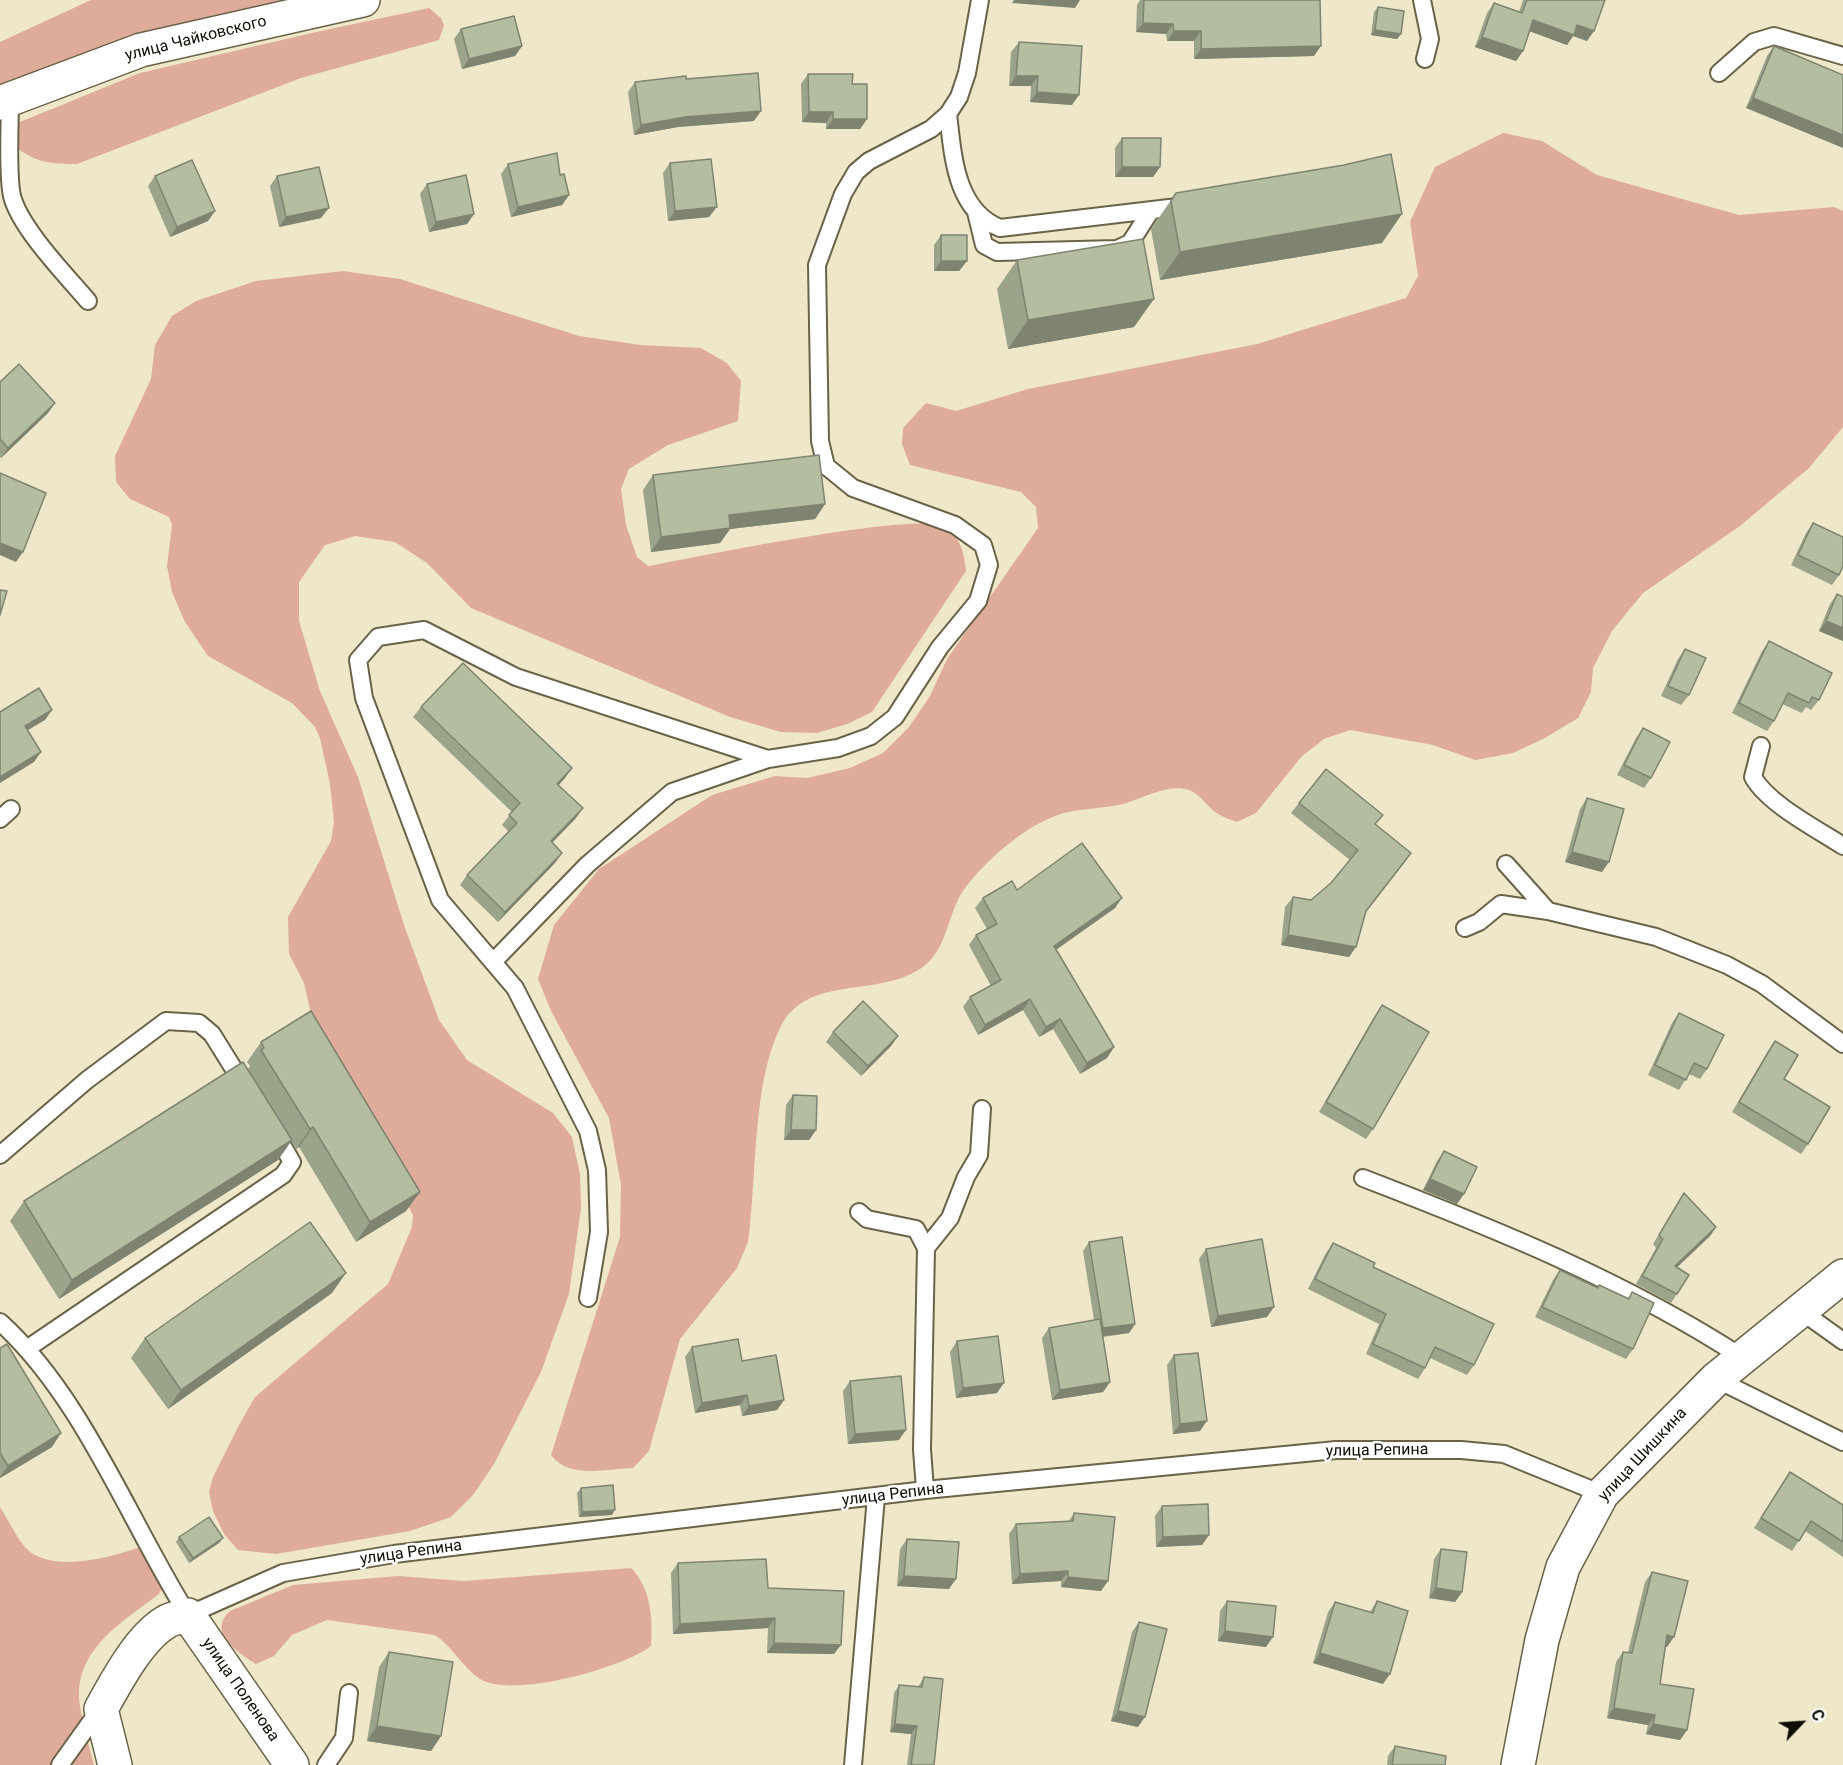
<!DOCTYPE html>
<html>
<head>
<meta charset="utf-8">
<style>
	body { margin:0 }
	#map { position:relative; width:1843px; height:1765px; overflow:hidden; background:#efe7c9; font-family:Roboto,sans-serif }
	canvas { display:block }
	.north { position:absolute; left:1771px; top:1693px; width:60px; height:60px; -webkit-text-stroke:4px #fff; paint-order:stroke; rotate:65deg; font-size:16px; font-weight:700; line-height:24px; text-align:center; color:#0f0c04 }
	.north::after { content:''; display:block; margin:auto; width:21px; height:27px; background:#0f0c04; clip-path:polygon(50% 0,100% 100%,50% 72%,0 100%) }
</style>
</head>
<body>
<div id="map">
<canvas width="1843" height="1765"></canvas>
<div class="north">С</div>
</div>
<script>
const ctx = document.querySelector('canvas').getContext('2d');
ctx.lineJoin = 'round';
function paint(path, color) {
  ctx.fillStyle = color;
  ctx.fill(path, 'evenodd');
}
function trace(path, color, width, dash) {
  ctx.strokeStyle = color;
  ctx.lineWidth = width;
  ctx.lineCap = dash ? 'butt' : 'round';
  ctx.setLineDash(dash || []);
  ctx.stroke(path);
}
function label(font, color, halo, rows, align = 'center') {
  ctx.font = font + ' Roboto,sans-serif';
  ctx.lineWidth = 5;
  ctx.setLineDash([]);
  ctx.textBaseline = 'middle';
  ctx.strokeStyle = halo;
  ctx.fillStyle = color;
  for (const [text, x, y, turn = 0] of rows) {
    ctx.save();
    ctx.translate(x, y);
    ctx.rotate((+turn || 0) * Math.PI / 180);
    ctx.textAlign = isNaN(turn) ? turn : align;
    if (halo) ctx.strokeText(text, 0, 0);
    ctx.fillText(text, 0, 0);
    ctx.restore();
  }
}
const green = new Path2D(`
	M91,0H285L143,33L0,84V42Z
	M429,8L441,18L444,25L439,40L301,78L77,164C53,165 27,161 12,142L15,124L140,73L316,32Z
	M1503,133L1542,141L1597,175L1739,215L1834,207L1843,211V427L1809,468L1740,526L1643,593L1612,631L1593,668L1591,692L1578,718L1545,738L1513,753L1475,760L1433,745L1350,730L1324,739L1302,756L1256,813L1237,822C1232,820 1225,818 1220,815C1208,809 1202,795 1189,790C1169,783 1141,799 1123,804C1103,809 1081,808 1061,814C1027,824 986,860 965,888C946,914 949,950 920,969C876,998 806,974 780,1028C752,1085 757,1178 748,1242L737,1268L680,1339L649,1451L633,1468C606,1469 568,1479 551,1455L620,1237L621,1185L609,1118L551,1011L538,979L554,925L599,869L712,795L775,776L807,778L850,768L883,753L909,727L930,696L947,659L1038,528L1036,507L1021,492L910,465L902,444L903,428L926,403L956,411L1028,389L1257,344L1406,298L1418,276L1410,222L1435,167Z
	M343,271L400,279L579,336L641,345L701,348L727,363L741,381L738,421L668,445L629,469L621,489L626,525L637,557L648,566C691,558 920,510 946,527C960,536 965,555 966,571L872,712L847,724L817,733L781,732L730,717L471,608L427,563L395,542L355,536L325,545L299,582V621L320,691L358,777L404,925L439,1020L467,1060L553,1113L572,1137L580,1174L581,1208L569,1294L541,1372L494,1464L473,1495L451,1517L410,1531L276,1554L238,1550L224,1534L213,1511L209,1492L213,1477L239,1425L255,1397L388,1284L412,1227L413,1215L316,1036L304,983L289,954L288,917L331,841L334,822L330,784L320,738L315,727L292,703L208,656L185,622L172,592L167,566L172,525L169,517L130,499L116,482L115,456L151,379L155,345L172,316L196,301L256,281Z
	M0,1507C8,1519 15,1535 25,1547C48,1574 109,1558 137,1548L141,1549L162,1588L159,1594C121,1623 72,1651 80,1706C83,1725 89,1746 94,1765H0Z
	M631,1568C651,1588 653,1618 651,1646C623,1668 512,1699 480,1679C462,1667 453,1647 435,1635L327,1620L292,1635L274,1656L256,1664C239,1653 206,1633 230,1611L293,1585L398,1576L464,1581Z`);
const lane = new Path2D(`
	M1422,0L1430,39L1425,59
	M1719,73L1754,42L1774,36L1843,56
	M10,98C10,124 7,173 12,196C20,228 66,275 88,301
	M948,114C953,155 955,210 1000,228L1186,206
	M976,212L984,245L997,252L1117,249L1130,243L1150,212
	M1761,746L1753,777C1768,804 1817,829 1843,846
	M0,819L11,809
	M1506,864L1548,911
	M1465,928L1479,922L1501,904L1548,911L1656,937L1727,965L1762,984L1843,1044
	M493,962L587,865L672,792L768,759
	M0,1155L87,1080L166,1021L199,1023L212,1034L245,1087
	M1363,1178C1493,1228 1625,1281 1743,1358
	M859,1212L867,1219L916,1229L926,1248
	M588,1298L599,1232L597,1170L588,1131L515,988L440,900L364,698L358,660L378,637L424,630L516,677L768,759L838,748L871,736L895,717L940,647L978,601L989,565L983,545L955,525L853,488L826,466L820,441L817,265L843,194L856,172L869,161L931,129L948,114L959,97L967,73L980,0
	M1801,1311L1843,1341
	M0,1322C83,1397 129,1521 188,1615L283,1573L394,1554L925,1490L1336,1450H1461L1504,1454L1602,1494
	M28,1348L283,1175L292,1162L274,1131
	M1716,1379L1843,1442
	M925,1490L922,1449L926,1248L950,1218L966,1177L979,1155L982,1109
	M60,1765L100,1709
	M326,1765L344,1738L349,1693
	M853,1765L876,1497`);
const street = new Path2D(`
	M0,103L141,50L363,0
	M115,1765L101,1709C116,1682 139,1638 166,1622C172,1618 181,1617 188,1615L292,1765
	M1518,1765L1542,1640L1563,1567L1602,1494L1716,1379L1843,1276`);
const wall = new Path2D(`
	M1140,0H1320L1314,56L1194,59V41H1167L1166,34L1136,32L1137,5Z
	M1523,0H1605L1587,41L1573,36L1567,45L1530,31L1523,51L1516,61L1475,47L1487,13L1494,3L1519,12Z
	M1378,7L1401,34L1397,39L1371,35L1374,12Z
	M461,29L522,46L515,56L462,69L454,39Z
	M1019,42L1072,105L1030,102L1031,86H1009L1011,52Z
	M1774,46L1843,75L1746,108L1767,56Z
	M808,74L852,84L867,119L860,129H826V123L802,122L801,84Z
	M686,79L754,121L678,127L634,135L628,92L635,82Z
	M1122,138L1160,167L1153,177H1115V148Z
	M670,163L709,217L668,221L663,173Z
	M508,164L560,175L569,195L562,205L511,217L501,174Z
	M155,176L208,221L170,237L148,186Z
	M277,176L321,218L279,227L270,186Z
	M427,184L474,214L467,224L429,232L420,194Z
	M1176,193L1382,243L1160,280L1151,229Z
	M941,235L967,261L959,271H934V245Z
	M1017,260L1134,327L1008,349L997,289Z
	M0,382L48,413L1,458L0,457Z
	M653,475L825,504L815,519L730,529L720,543L651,552L643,490Z
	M1813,523L1839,575L1832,585L1791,565L1806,533Z
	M1837,594L1843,597V641L1819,631L1830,604Z
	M1769,641L1819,700L1811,710L1806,707L1802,713L1782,704L1774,721L1767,731L1732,713L1762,651Z
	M1685,649L1689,695L1681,705L1661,696L1678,659Z
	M421,707L565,778L559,785L576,818L552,843L555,863L498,922L460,885L467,875L509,832L502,825L512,812L413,717Z
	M1643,728L1651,778L1644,788L1617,775L1636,738Z
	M1587,798L1602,872L1565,862L1580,809Z
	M1299,803L1376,825L1411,853L1365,913L1349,957L1281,945L1285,907L1293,897L1311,900L1331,883L1350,860L1291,813Z
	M1017,890L1115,908L1056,950L1114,1047L1107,1058L1080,1074L1053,1029L1039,1037L1023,1010L978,1035L963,1007L970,997L991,986L969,945L976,935L987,929L975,908L983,898Z
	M1382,1005L1373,1129L1366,1139L1319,1112L1375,1015Z
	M1679,1013L1707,1069L1700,1079L1689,1074L1679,1090L1648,1075L1672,1023Z
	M833,1032L898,1036L891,1046L861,1076L826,1042Z
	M1775,1041L1784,1079L1808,1144L1801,1154L1732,1112L1768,1051Z
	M261,1042L420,1192L406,1211L356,1242L299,1147L296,1149L291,1141L278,1160L59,1299L10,1221L24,1201L248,1069L250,1066L247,1062Z
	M793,1095L816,1130L809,1140H784L786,1105Z
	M1444,1151L1457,1204L1423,1190L1437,1161Z
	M1684,1193L1716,1227L1710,1236L1677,1267V1294L1671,1303L1636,1284L1656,1248L1653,1244Z
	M1089,1242L1135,1324L1129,1333L1103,1337L1110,1382L1103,1392L1052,1400L1042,1338L1049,1328L1094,1320L1083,1251Z
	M1333,1243L1373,1267L1474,1365L1467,1375L1430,1358L1425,1368L1418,1379L1366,1354L1379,1324L1308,1289L1326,1253Z
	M1206,1249L1267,1317L1211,1327L1199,1259Z
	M1560,1270L1597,1288L1599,1285L1628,1298L1632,1292L1633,1349L1626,1359L1535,1317L1553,1280Z
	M332,1293L168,1409L131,1358L145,1338Z
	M957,1341L997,1393L956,1398L950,1352Z
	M692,1347L742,1361L784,1400L777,1410L742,1416L740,1405L695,1413L685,1357Z
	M0,1348L52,1447L0,1478Z
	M1174,1355L1200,1431L1173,1434L1167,1365Z
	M850,1381L899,1440L848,1444L843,1391Z
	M1790,1472L1843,1505V1557L1805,1531L1792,1551L1754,1528Z
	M581,1488L612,1515L579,1517L577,1493Z
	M1162,1506L1209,1535L1202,1545L1156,1547L1155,1516Z
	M1074,1513L1101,1591L1061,1587V1581L1012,1584L1009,1534L1016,1524L1069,1521Z
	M179,1537L219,1543L189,1563L176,1542Z
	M907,1539L949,1589L897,1586L900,1549Z
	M1441,1549L1462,1592L1455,1602L1429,1598L1434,1559Z
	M678,1563L768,1588L834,1654L767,1653L768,1628L673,1634L671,1573Z
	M1652,1572L1667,1647H1666L1660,1684L1687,1730L1680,1740L1646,1734L1648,1725L1607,1718L1616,1662L1623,1652H1628L1645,1582Z
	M1227,1601L1266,1647L1218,1641L1220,1611Z
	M1377,1601L1383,1684L1313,1663L1328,1612L1335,1602L1370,1612Z
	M1139,1622L1138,1727L1111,1721L1132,1632Z
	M389,1652L441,1736L431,1751L367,1741L379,1667Z
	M924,1677L934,1765H907L911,1734L890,1732L894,1693L899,1685L918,1687Z
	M1395,1746L1445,1765H1387L1388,1756Z`);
const shadedWall = new Path2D(`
	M1014,0H1080L1075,8L1012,3Z
	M1533,20L1577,25L1594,31L1587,41L1573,36L1567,45L1526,30Z
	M1143,23L1173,24L1166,34L1136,32Z
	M1375,30L1401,34L1397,39L1371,35Z
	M1174,31H1201L1194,41H1167Z
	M1482,37L1523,51L1516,61L1475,47Z
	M522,46L515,56L462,69L469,59Z
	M1321,46L1314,56L1194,59L1201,49Z
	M1016,76H1038L1031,86H1009Z
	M1037,92L1079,95L1072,105L1030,102Z
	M1753,98L1843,135V148L1746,108Z
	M761,111L754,121L678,127L634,135L641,125L685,117Z
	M809,112H833L826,123L802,122Z
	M833,119H867L860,129H826Z
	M1122,167H1160L1153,177H1115Z
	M569,195L562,205L511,217L518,207Z
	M717,207L709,217L668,221L675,211Z
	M329,208L321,218L279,227L286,217Z
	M215,211L208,221L170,237L177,227Z
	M474,214L467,224L429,232L436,222Z
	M1402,214L1382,243L1160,280L1180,252Z
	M941,261H967L959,271H934Z
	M1154,299L1134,327L1008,349L1028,320Z
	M55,403L48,413L1,458L8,448Z
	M825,504L815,519L730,529L720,543L651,552L661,537L729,515Z
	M0,543L23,552L16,562L0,555Z
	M1826,621L1843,628V641L1819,631Z
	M52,710L45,720L18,736L25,726Z
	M41,752L34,762L0,783V777Z
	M572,768L565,778L550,794L557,784Z
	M583,808L576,818L544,851L551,841Z
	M1572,852L1609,862L1602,872L1565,862Z
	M562,853L555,863L498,922L505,912Z
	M1411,853L1404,863L1359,921L1366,911Z
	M1122,898L1115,908L1047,956L1054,946Z
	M1288,935L1356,947L1349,957L1281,945Z
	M1030,999L1023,1010L978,1035L985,1025Z
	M1060,1019L1053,1029L1039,1037L1046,1027Z
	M898,1036L891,1046L861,1076L868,1066Z
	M1114,1047L1107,1058L1080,1074L1087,1063Z
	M313,1127L299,1147L296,1149L310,1129Z
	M791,1130H816L809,1140H784Z
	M292,1140L278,1160L59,1299L72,1280Z
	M1430,1179L1464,1194L1457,1204L1423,1190Z
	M420,1192L406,1211L356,1242L370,1222Z
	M1716,1227L1710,1236L1669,1275L1675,1266Z
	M346,1273L332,1293L168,1409L181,1390Z
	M1274,1307L1267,1317L1211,1327L1218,1316Z
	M1135,1324L1129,1333L1097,1337L1103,1328Z
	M1110,1382L1103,1392L1052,1400L1060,1390Z
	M1004,1383L997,1393L956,1398L963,1388Z
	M747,1395L740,1405L695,1413L702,1403Z
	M784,1400L777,1410L742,1416L749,1406Z
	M1207,1421L1200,1431L1173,1434L1180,1424Z
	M906,1430L899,1440L848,1444L855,1434Z
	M61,1433L52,1447L0,1478V1477L8,1466Z
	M615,1510L612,1515L579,1517L582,1512Z
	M1209,1535L1202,1545L1156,1547L1163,1537Z
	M223,1538L219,1543L189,1563L193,1558Z
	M1068,1571L1061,1581L1012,1584L1020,1574Z
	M904,1576L956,1579L949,1589L897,1586Z
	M1068,1577L1108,1581L1101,1591L1061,1587Z
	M1436,1588L1462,1592L1455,1602L1429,1598Z
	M775,1618L768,1628L673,1634L680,1624Z
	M1225,1631L1273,1637L1266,1647L1218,1641Z
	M1667,1635L1674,1637L1667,1647L1660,1646Z
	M774,1643L841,1645L834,1654L767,1653Z
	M1320,1653L1390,1674L1383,1684L1313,1663Z
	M1614,1708L1655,1715L1648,1725L1607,1718Z
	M1118,1711L1145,1717L1138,1727L1111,1721Z
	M895,1724L917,1726L911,1734L890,1732Z
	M1653,1724L1687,1730L1680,1740L1646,1734Z
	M377,1726L441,1736L431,1751L367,1741Z`);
const building = new Path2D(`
	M1144,0H1320L1321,46L1201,49V31H1174L1173,24L1143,23Z
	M1527,0H1605L1594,31L1577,25L1574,35L1533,20L1523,51L1482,37L1494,3L1522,13Z
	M1378,7L1404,11L1401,34L1375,30Z
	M514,16L522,46L469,59L461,29Z
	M1019,42L1082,46L1079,95L1037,92L1038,76H1016Z
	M1774,46L1843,75V135L1753,98Z
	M758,73L761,111L685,117L641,125L635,82L686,76V79Z
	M808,74H853L852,84H867V119H833V112H809Z
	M1122,138H1161L1160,167H1122Z
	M557,153L560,175L564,174L569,195L518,207L508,164Z
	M1391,154L1402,214L1180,252L1171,201L1176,193L1344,165Z
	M711,159L717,207L675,211L670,163Z
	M192,160L215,211L177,227L155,176Z
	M319,167L329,208L286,217L277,176Z
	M466,175L474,214L436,222L427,184Z
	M941,235H967V261H941Z
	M1143,239L1154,299L1028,320L1017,260Z
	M19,364L55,403L8,448L0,439V382Z
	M819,455L825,504L729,515L730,528L661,537L653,475Z
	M0,473L46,493L23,552L0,543Z
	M1813,523L1843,537V566L1839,575L1798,555Z
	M0,590L7,591L0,615Z
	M1837,594L1843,597V628L1826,621Z
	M1769,641L1832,673L1819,700L1812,697L1809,703L1788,693L1774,721L1739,703Z
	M1685,649L1706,658L1689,695L1668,686Z
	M463,663L572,768L557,784L583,808L551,841L562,853L505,912L467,875L517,823L509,815L520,803L421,707Z
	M39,688L52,710L25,726L41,752L0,777V712Z
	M1643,728L1670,742L1651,778L1624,765Z
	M1326,769L1383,815L1375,824L1411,853L1366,911L1356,947L1288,935L1293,897L1311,900L1331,883L1358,850L1299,803Z
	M1587,798L1624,809L1609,862L1572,852Z
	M1082,843L1122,898L1054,946L1114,1047L1087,1063L1060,1019L1046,1027L1030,999L985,1025L970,997L1001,980L976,935L997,924L983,898L1012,881L1017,890Z
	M863,1001L898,1036L868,1066L833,1032Z
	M1382,1005L1429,1032L1373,1129L1326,1102Z
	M311,1011L420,1192L370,1222L313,1127L310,1129L261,1050L264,1048L261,1042Z
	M1679,1013L1724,1035L1707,1069L1694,1063L1686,1080L1655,1065Z
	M1775,1041L1798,1055L1784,1079L1830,1107L1808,1144L1739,1102Z
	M243,1062L292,1140L72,1280L24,1201Z
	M793,1095L817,1096L816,1130H791Z
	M1444,1151L1477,1167L1464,1194L1430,1179Z
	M1684,1193L1716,1227L1675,1266L1689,1275L1677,1294L1642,1276L1663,1239L1659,1235Z
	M310,1222L346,1273L181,1390L145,1338Z
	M1122,1237L1135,1324L1103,1328L1089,1242Z
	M1262,1239L1274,1307L1218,1316L1206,1249Z
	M1333,1243L1375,1263L1373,1267L1494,1324L1474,1365L1435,1347L1425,1368L1373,1344L1386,1314L1315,1279Z
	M1560,1270L1598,1288L1599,1285L1629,1299L1632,1292L1654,1303L1633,1349L1542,1307Z
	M1100,1319L1110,1382L1060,1390L1049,1328Z
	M998,1336L1004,1383L963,1388L957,1341Z
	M738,1339L742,1361L776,1355L784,1400L749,1406L747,1395L702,1403L692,1347Z
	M7,1344L61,1433L8,1466L0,1453V1348Z
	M1198,1353L1207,1421L1180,1424L1174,1355Z
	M901,1376L906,1430L855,1434L850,1381Z
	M1790,1472L1843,1505V1542L1811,1521L1799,1541L1761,1518Z
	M613,1485L615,1510L582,1512L581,1488Z
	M1208,1504L1209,1535L1163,1537L1162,1506Z
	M1074,1513L1115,1517L1108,1581L1068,1577V1571L1020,1574L1016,1524L1073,1521Z
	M209,1517L223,1538L193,1558L179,1537Z
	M907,1539L959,1542L956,1579L904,1576Z
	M1441,1549L1467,1552L1462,1592L1436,1588Z
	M766,1559L768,1588L844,1591L841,1645L774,1643L775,1618L680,1624L678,1563Z
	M1652,1572L1688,1581L1674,1637L1667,1635L1660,1684L1694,1689L1687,1730L1653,1724L1655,1715L1614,1708L1623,1652L1632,1653Z
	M1227,1601L1276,1606L1273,1637L1225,1631Z
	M1377,1601L1408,1611L1390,1674L1320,1653L1335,1602L1373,1613Z
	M1139,1622L1167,1629L1145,1717L1118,1711Z
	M389,1652L453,1662L441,1736L377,1726Z
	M924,1677L943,1679L934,1765H911L917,1726L895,1724L899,1685L922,1687Z
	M1395,1746L1446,1756L1445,1765H1392Z`);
const streetNames = [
	["улица Чайковского",196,39,-14],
	["улица Репина",1377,1451,-1],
	["улица Шишкина",1643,1455,-47],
	["улица Репина",893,1495,-7],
	["улица Репина",411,1553,-8],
	["улица Поленова",240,1690,55]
];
paint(green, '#dfac9b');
trace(lane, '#6a6348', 20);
trace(street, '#6a6348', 36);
trace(lane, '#fff', 16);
trace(street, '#fff', 33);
paint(wall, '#9ba38a');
paint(shadedWall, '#7e8470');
paint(building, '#b4bda0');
trace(building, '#7e8470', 1.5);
label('16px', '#0f0c04', '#fff', streetNames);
</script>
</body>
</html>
